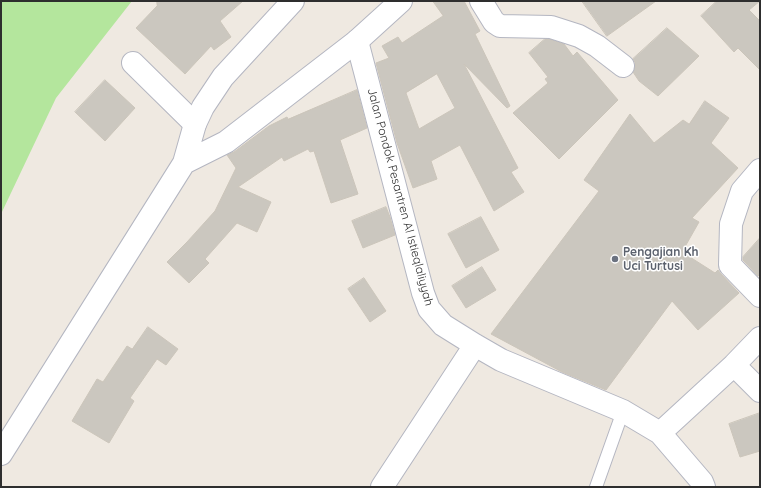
<!DOCTYPE html>
<html>
<head>
<meta charset="utf-8">
<style>
	body { margin:0 }
	#map { position:relative; width:761px; height:488px; overflow:hidden; background:#efe9e1; font-family:Quicksand,sans-serif }
	canvas { display:block }
	.frame { position:absolute; inset:0; border:2px solid #2e2e2e; pointer-events:none }
</style>
</head>
<body>
<div id="map">
<canvas width="761" height="488"></canvas>
<div class="frame"></div>
</div>
<script>
const ctx = document.querySelector('canvas').getContext('2d');
ctx.lineJoin = 'round';
function paint(path, color) {
  ctx.fillStyle = color;
  ctx.fill(path, 'evenodd');
}
function trace(path, color, width, dash) {
  ctx.strokeStyle = color;
  ctx.lineWidth = width;
  ctx.lineCap = dash ? 'butt' : 'round';
  ctx.setLineDash(dash || []);
  ctx.stroke(path);
}
function label(font, color, halo, rows, align = 'center') {
  ctx.font = font + ' Quicksand,sans-serif';
  ctx.lineWidth = 3;
  ctx.setLineDash([]);
  ctx.textBaseline = 'middle';
  ctx.strokeStyle = halo;
  ctx.fillStyle = color;
  for (const [text, x, y, turn = 0] of rows) {
    ctx.save();
    ctx.translate(x, y);
    ctx.rotate((+turn || 0) * Math.PI / 180);
    ctx.textAlign = isNaN(turn) ? turn : align;
    if (halo) ctx.strokeText(text, 0, 0);
    ctx.fillText(text, 0, 0);
    ctx.restore();
  }
}
const green = new Path2D(`
	M1,1H132L56,98L1,214Z`);
const building = new Path2D(`
	M157,1H243L220,21L231,37L214,50L211,46L185,74L136,28L157,6Z
	M433,1H464L480,31L475,34L510,106L507,108L464,64L518,168L511,172L524,192L494,211L460,145L431,161L437,179L413,188L397,143L376,63L389,58L382,46L398,37L402,43L443,16ZM437,74L455,108L419,129L406,93Z
	M582,1H656L607,36Z
	M717,1H760L749,10L760,21V70L738,48L734,52L701,16Z
	M667,28L699,56L658,96L639,81L633,72L635,67V62L633,59Z
	M545,39H549L564,44L573,56L577,52L618,100L559,159L513,113L548,83L545,79L548,77L529,53Z
	M105,80L135,108L105,141L75,112Z
	M357,90L367,128L340,140L358,194L331,203L314,151L310,152L308,149L284,161L282,157L238,187L271,202L257,232L237,223L205,259L209,263L189,283L167,262L187,242L215,211L236,168L227,155L234,152L269,126L287,117L288,119Z
	M705,101L729,118L711,143L738,168L692,218L699,222L682,252L715,273L718,270L721,274L739,293L698,330L672,301L606,390L562,372L491,334L599,191L584,180L630,114L654,143L683,120L689,124Z
	M386,207L390,217L395,235L363,248L352,221Z
	M481,217L499,250L466,268L448,234Z
	M760,238V274L758,276L743,260V257Z
	M482,267L496,290L466,308L452,286Z
	M364,278L386,311L370,322L348,289Z
	M148,327L178,349L166,365L157,359L130,398L134,401L109,443L72,421L97,379L103,382L127,346L132,349Z
	M760,413V451L740,457L729,424Z`);
const service = new Path2D(`
	M596,487L623,411`);
const minor = new Path2D(`
	M481,1L494,22L500,26L551,27L579,36L597,46L623,66
	M357,41L423,293L429,309L443,325L475,345L501,360L623,411L660,433L702,482L704,487
	M133,63L195,124
	M760,170L742,191L731,224L730,265L760,296
	M734,365L760,391
	M660,433L734,365L760,338
	M382,487L475,345`);
const tertiary = new Path2D(`
	M184,163L226,142L357,41L401,1
	M1,454L184,163L195,124L203,107L223,77L293,1`);
const markers = [
	[615,259,4,"#6b7280"]
];
const streetNames = [
	["Jalan Pondok Pesantren Al Istieqlaliyyah",400,197,75]
];
const worshipNames = [
	["Pengajian Kh",623,252],
	["Uci Turtusi",623,266]
];
paint(green, '#b4e69d');
paint(building, '#cbc7bf');
trace(building, '#cbc5ba', 1);
trace(service, '#b4b6c1', 14);
trace(minor, '#b4b6c1', 24);
trace(tertiary, '#b4b6c1', 24);
trace(service, '#fff', 12);
trace(minor, '#fff', 22);
trace(tertiary, '#fff', 22);
for (const [x, y, r, color] of markers) {
  const dot = new Path2D();
  dot.arc(x, y, r, 0, 2 * Math.PI);
  ctx.fillStyle = color;
  ctx.fill(dot);
  trace(dot, '#fff', 1.5);
}
label('12px', '#2e2e2e', '#fff', streetNames);
label('bold 12px', '#5b616d', '#fff', worshipNames, 'left');
</script>
</body>
</html>
